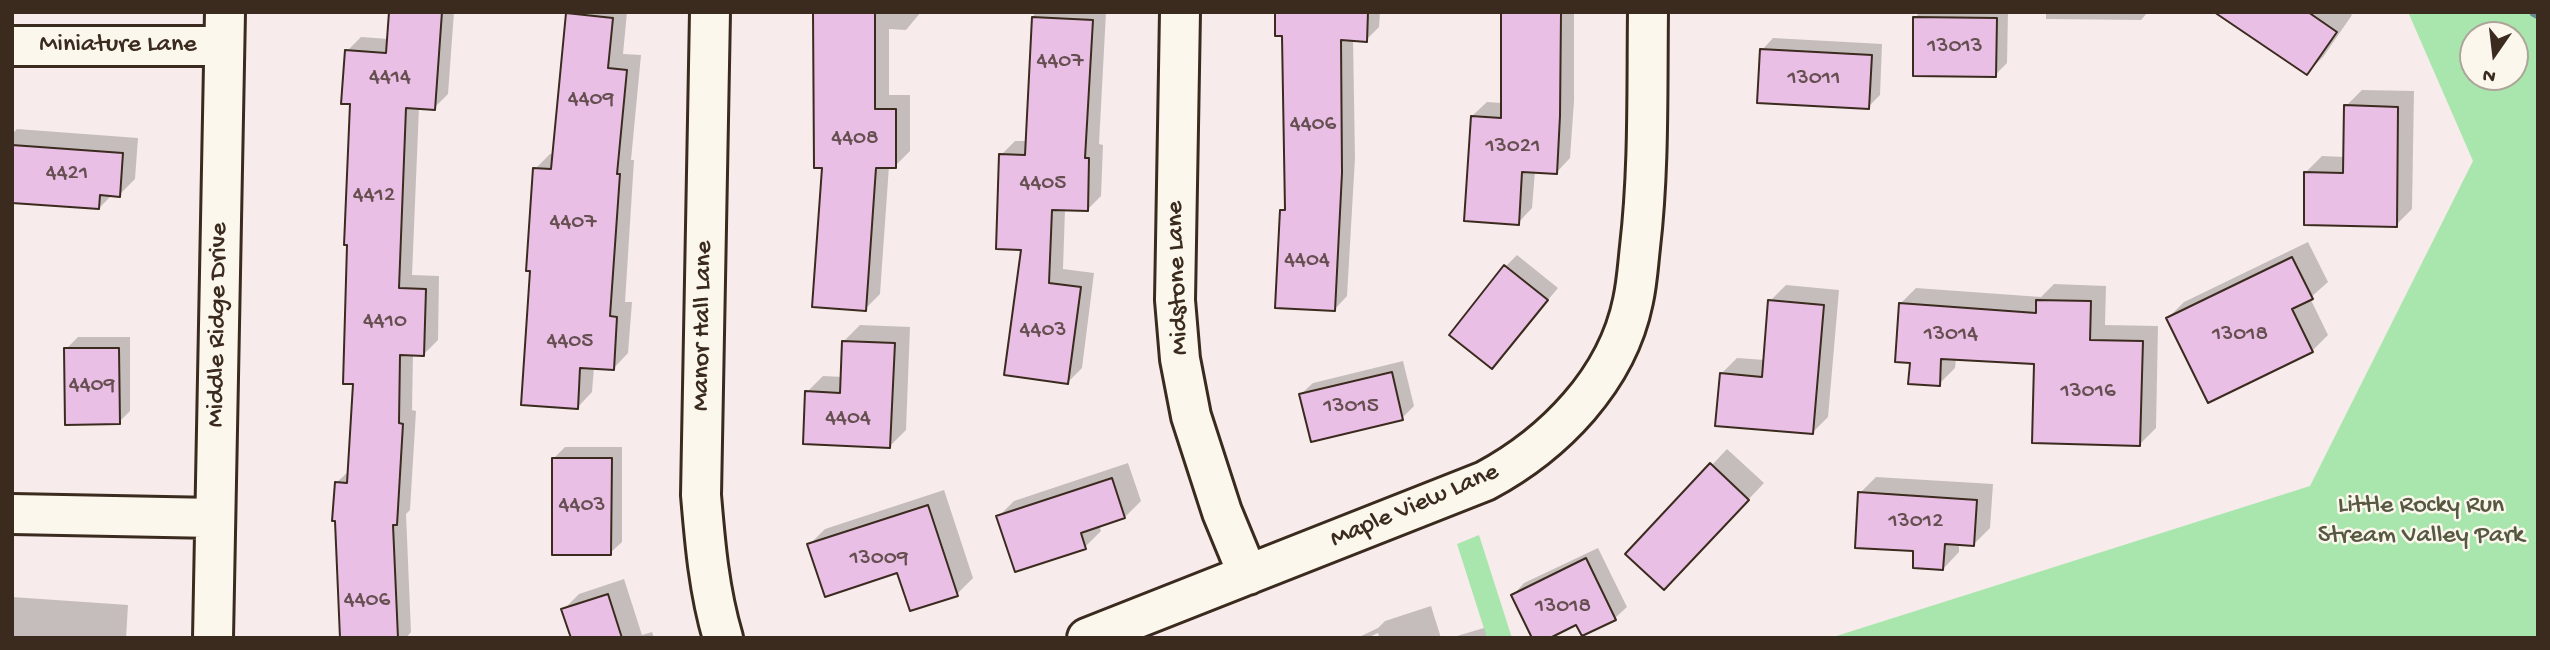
<!DOCTYPE html>
<html>
<head>
<meta charset="utf-8">
<style>
	body { margin:0 }
	#map { position:relative; width:2550px; height:650px; overflow:hidden; background:#f7eceb; font-family:"Gochi Hand",sans-serif }
	canvas { display:block }
	.frame { position:absolute; inset:0; border:14px solid #3b2a1e; pointer-events:none }
	.north { position:absolute; left:2459px; top:21px; width:70px; height:70px; box-sizing:border-box; background:#fbf7ec; border:2px solid #aea59a; border-radius:50%; rotate:194deg; font-size:19px; font-weight:700; line-height:28px; text-align:center; color:#3b2a1e }
	.north::after { content:''; display:block; margin:auto; width:24px; height:32px; background:#3b2a1e; clip-path:polygon(50% 0,100% 100%,50% 72%,0 100%) }
</style>
</head>
<body>
<div id="map">
<canvas width="2550" height="650"></canvas>
<div class="frame"></div>
<div class="north">N</div>
</div>
<script>
const ctx = document.querySelector('canvas').getContext('2d');
ctx.lineJoin = 'round';
function paint(path, color) {
  ctx.fillStyle = color;
  ctx.fill(path, 'evenodd');
}
function trace(path, color, width, dash) {
  ctx.strokeStyle = color;
  ctx.lineWidth = width;
  ctx.lineCap = dash ? 'butt' : 'round';
  ctx.setLineDash(dash || []);
  ctx.stroke(path);
}
function label(font, color, halo, rows, align = 'center') {
  ctx.font = font + ' "Gochi Hand",sans-serif';
  ctx.lineWidth = 5;
  ctx.setLineDash([]);
  ctx.textBaseline = 'middle';
  ctx.strokeStyle = halo;
  ctx.fillStyle = color;
  for (const [text, x, y, turn = 0] of rows) {
    ctx.save();
    ctx.translate(x, y);
    ctx.rotate((+turn || 0) * Math.PI / 180);
    ctx.textAlign = isNaN(turn) ? turn : align;
    if (halo) ctx.strokeText(text, 0, 0);
    ctx.fillText(text, 0, 0);
    ctx.restore();
  }
}
const green = new Path2D(`
	M2408,12H2538V638H1830L2310,486L2473,161ZM2473,35H2515V77H2473Z
	M1479,535L1512,638H1487L1457,544Z`);
const shadow = new Path2D(`
	M391,12H454L448,94L434,108L419,107L412,275L439,276L438,340L424,354H413L412,410L416,411L410,510L406,514L411,632L406,638H342L336,483L350,470L355,382L352,102L347,51L361,37L389,39Z
	M568,12H627L623,54L641,55L631,160H634L625,302H632L628,353L613,369L594,367L592,392L577,408L532,270L535,169L550,154H554Z
	M815,12H921L906,30L889,29V95H910V151L895,166H889L880,294L865,309L824,166Z
	M1034,12H1106L1099,144L1103,145L1101,196L1087,210L1065,209L1063,269L1094,273L1082,368L1068,382L1023,248L1001,155L1015,141H1028Z
	M1283,12H1380L1379,27L1366,40L1353,39L1355,158L1347,296L1334,310L1282,211L1287,206Z
	M1503,12H1574V101L1570,158L1556,173L1535,171L1532,208L1518,223L1472,116L1487,102L1502,103Z
	M1920,12H2008L2007,63L1995,75L1915,18Z
	M2046,12H2148L2141,20L2046,19Z
	M2217,12H2348L2352,15L2323,57L2307,73Z
	M1773,38L1882,44L1880,95L1868,107L1762,50Z
	M2362,90L2414,91L2412,209L2396,225L2306,172L2322,156L2345,157L2346,106Z
	M17,129L138,138L135,179L119,195H112L99,208L12,201V134Z
	M2308,242L2328,282L2310,298L2328,335L2312,351L2168,318L2184,302Z
	M1517,255L1558,288L1492,367L1506,266Z
	M2054,284L2106,286L2105,325L2158,326L2156,428L2140,444L2036,363L1956,358L1955,368L1939,384L1912,361L1900,304L1916,288L2041,297Z
	M1786,285L1839,290L1828,417L1812,433L1721,374L1737,358L1765,360L1770,301Z
	M860,325L910,327L906,430L890,446L807,392L823,376L843,377L844,341Z
	M78,337H130V411L119,422L66,349Z
	M1403,361L1414,406L1402,418L1301,394L1313,383Z
	M565,447H622V542L610,553L554,458Z
	M1727,449L1764,483L1680,572L1712,465Z
	M1128,463L1141,501L1125,517L1099,525L1101,531L1085,547L998,517L1014,501Z
	M1876,477L1993,484L1990,528L1974,544L1959,543V552L1943,569L1915,550L1860,493Z
	M944,490L973,578L957,594L898,571L809,545L825,529Z
	M1598,548L1627,607L1615,618L1582,634L1577,623L1513,595L1524,583Z
	M624,579L642,635L652,632L654,638H572L563,610L579,594Z
	M12,597L128,605L126,638H12Z
	M1431,606L1441,638H1375L1379,636L1378,633L1367,638H1357L1378,628L1385,621Z
	M1484,628L1487,638H1450Z`);
const stream = new Path2D(`
	M2534,12L2538,14`);
const building = new Path2D(`
	M389,12H442L435,110L406,108L399,288L426,289L424,356L400,355L399,423L403,424L397,525H393L398,638H340L335,521H332L335,482L347,483L353,384H343L347,245H344L350,104H341L345,50L386,53Z
	M813,12H875V109H896V168H876L866,311L812,307L822,168H814Z
	M1275,12H1368L1367,42L1341,40L1342,173L1335,311L1275,308L1280,210H1285L1282,36H1275Z
	M1501,12H1561L1560,116L1557,174L1522,172L1519,225L1464,221L1471,116L1501,118Z
	M2214,12H2308L2337,32L2307,75Z
	M566,13L613,18L608,68L627,70L617,174H620L610,316L617,317L614,370L580,368L578,409L521,405L530,271H526L533,168L551,169Z
	M1032,17L1093,20L1085,158H1089L1088,211L1052,210L1049,283L1081,287L1068,384L1004,375L1021,250L996,249L999,154L1025,155Z
	M1913,17L1997,18L1996,77L1913,76Z
	M1760,49L1872,55L1869,109L1757,103Z
	M2344,105L2398,107L2397,227L2304,225V172L2343,173Z
	M12,145L123,153L120,197L100,195L99,209L12,203Z
	M2292,257L2313,299L2292,309L2313,352L2208,403L2166,318Z
	M1504,265L1548,300L1492,369L1449,335Z
	M1768,300L1824,305L1813,434L1715,426L1720,373L1762,377Z
	M2036,300L2091,301L2090,340L2143,341L2140,446L2032,443L2034,364L1941,359L1940,386L1908,384L1910,363L1895,362L1899,303L2036,313Z
	M842,341L895,343L890,448L803,444L805,391L840,393Z
	M64,348H119L120,424L65,425Z
	M1392,372L1403,420L1311,442L1299,394Z
	M552,458H612L611,555H552Z
	M1710,463L1749,500L1664,590L1625,554Z
	M1112,478L1125,518L1081,533L1086,549L1015,572L996,516Z
	M1858,492L1977,500L1974,546L1945,544L1943,570L1913,568V551L1855,548Z
	M928,505L958,596L910,611L897,573L825,597L807,544Z
	M1586,558L1616,620L1582,636L1576,625L1550,638H1532L1511,595Z
	M608,594L622,638H571L561,609Z`);
const minor = new Path2D(`
	M710,12L701,495C705,543 709,591 723,638
	M1180,12L1175,300L1180,359L1191,416L1222,512L1248,575
	M12,46H224
	M12,514L215,518
	M213,638L225,12
	M1087,638L1485,481C1554,444 1617,380 1633,301C1637,283 1638,265 1640,247C1649,170 1647,91 1648,12`);
const numberNames = [
	["13013",1955,47],
	["4407",1060,62],
	["4414",390,78],
	["13011",1814,79],
	["4409",591,100],
	["4406",1313,125],
	["4408",855,139],
	["13021",1513,147],
	["4421",67,174],
	["4405",1043,184],
	["4412",374,196],
	["4407",573,223],
	["4404",1307,261],
	["4410",385,322],
	["4403",1043,331],
	["13014",1951,335],
	["13018",2240,335],
	["4405",570,342],
	["4409",92,386],
	["13016",2088,392],
	["13015",1351,407],
	["4404",848,419],
	["4403",582,506],
	["13012",1916,522],
	["13009",879,559],
	["4406",367,601],
	["13018",1563,607]
];
const streetNames = [
	["Miniature Lane",118,46],
	["Midstone Lane",1179,278,-92],
	["Middle Ridge Drive",219,325,-89],
	["Manor Hall Lane",704,326,-89],
	["Maple View Lane",1415,507,-23]
];
const parkNames = [
	["Little Rocky Run",2421,507],
	["Stream Valley Park",2421,537]
];
paint(green, '#a9e6ad');
paint(shadow, '#0003');
trace(stream, '#658894', 10);
paint(building, '#e9bfe5');
trace(building, '#3b2a1e', 2);
trace(minor, '#3b2a1e', 44);
trace(minor, '#fbf7ec', 38);
label('23px', '#664f50', null, numberNames);
label('26px', '#3b2a1e', '#fbf7ec', streetNames);
label('26px', '#565942', '#fbf7ec', parkNames);
</script>
</body>
</html>
